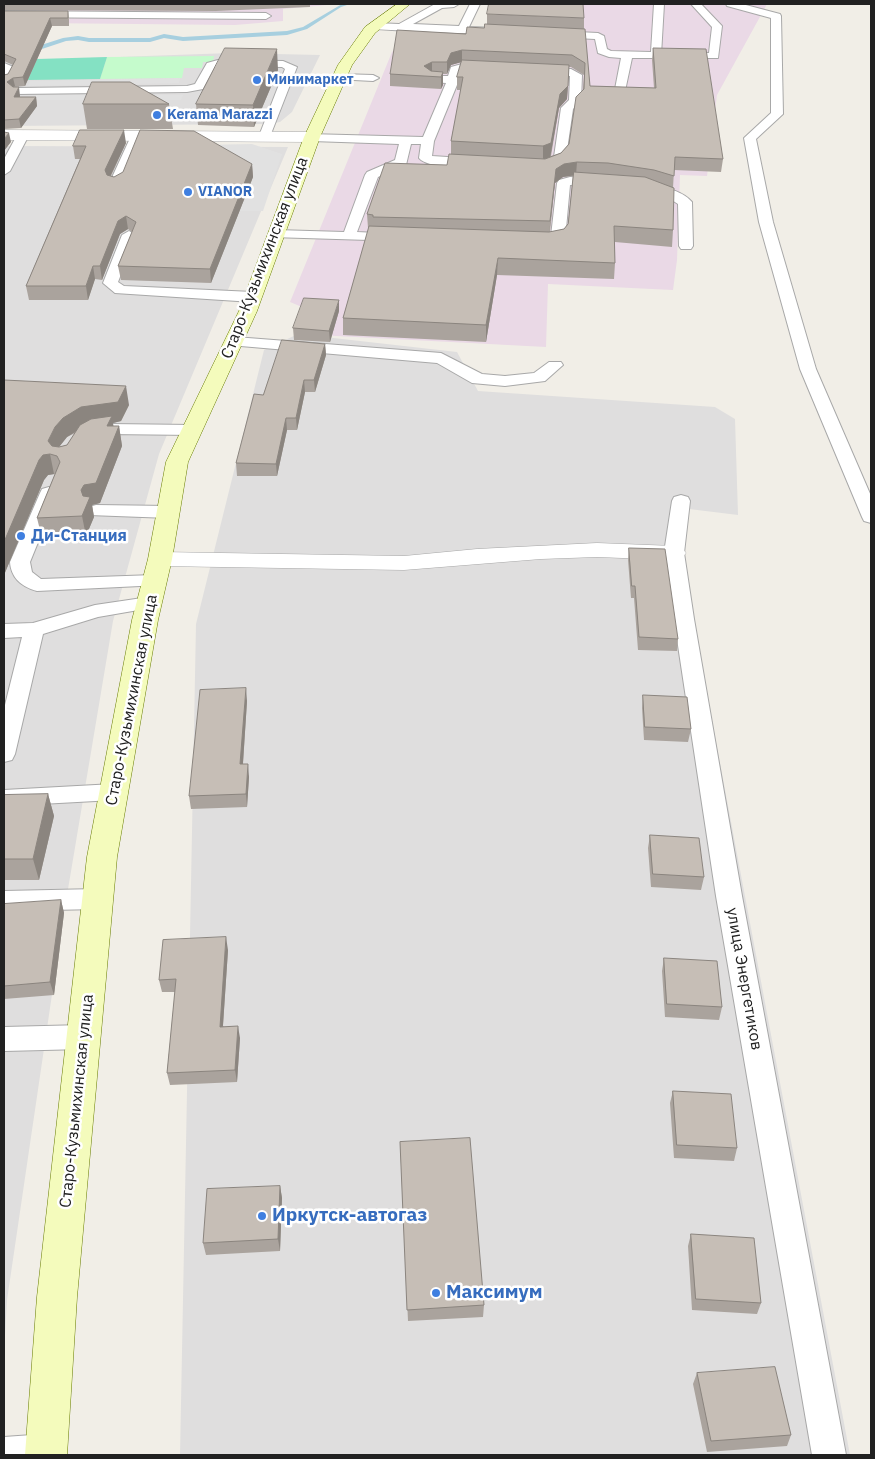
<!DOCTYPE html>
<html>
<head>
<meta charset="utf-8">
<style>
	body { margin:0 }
	#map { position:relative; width:875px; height:1459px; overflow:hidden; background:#f1eee7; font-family:"IBM Plex Sans",sans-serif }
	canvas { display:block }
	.frame { position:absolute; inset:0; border:5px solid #212121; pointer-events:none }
</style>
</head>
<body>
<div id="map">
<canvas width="875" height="1459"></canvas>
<div class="frame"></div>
</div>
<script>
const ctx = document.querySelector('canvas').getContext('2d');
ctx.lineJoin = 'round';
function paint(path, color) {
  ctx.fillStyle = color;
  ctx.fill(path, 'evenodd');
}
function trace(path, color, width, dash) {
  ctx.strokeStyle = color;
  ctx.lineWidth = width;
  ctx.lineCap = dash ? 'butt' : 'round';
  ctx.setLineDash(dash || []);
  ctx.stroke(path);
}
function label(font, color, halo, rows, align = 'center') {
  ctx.font = font + ' "IBM Plex Sans",sans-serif';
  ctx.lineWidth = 5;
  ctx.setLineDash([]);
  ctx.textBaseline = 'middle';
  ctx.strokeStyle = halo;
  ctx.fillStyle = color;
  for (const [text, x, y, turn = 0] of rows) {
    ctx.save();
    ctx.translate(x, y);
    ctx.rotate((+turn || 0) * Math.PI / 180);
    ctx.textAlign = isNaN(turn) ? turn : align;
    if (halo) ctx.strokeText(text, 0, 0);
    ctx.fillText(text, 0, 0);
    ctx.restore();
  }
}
const residential = new Path2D(`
	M231,53L320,55L292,112L280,122L269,124L4,126V61Z
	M4,146L288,147L159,454L113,621L64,913L7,1300L4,1353Z
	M298,334L457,352L478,391L715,407L735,419L738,515L681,508L679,545L850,1455H180L196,624L264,350Z`);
const industrial = new Path2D(`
	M4,4H327V5L283,9V21L235,25L36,23L4,44Z
	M501,4H767L717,95L707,176L680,175L677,260L673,290L548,284L546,347L298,334L302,307L290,302L392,52L401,42L488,32Z`);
const park = new Path2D(`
	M214,56L213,62H203L202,68H184L182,78L100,79L107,57Z`);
const pitch = new Path2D(`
	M107,57L100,79L27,80L37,59Z`);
const parking = new Path2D(`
	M180,78L179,83L28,86L30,81Z
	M36,95H183L181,100H33Z
	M252,144L282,154L263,211H239L151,146Z`);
const stream = new Path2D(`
	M342,4H350L341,7L307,29L287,35L183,41L164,38L150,42H89L78,40L66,41L36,51L4,54V50L35,47L63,38L78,36L89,38H150L164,34L183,37L287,31L303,27Z`);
const lane = new Path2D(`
	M435,4H459L454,7L442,8L413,24L459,26L470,4H480L469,27L497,28L502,31C496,37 392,30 375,29L370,26L375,23L399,24Z
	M654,4H664L661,55L656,58H632L625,91L621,92L615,89L621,58L609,57L598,53L595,39L556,37L551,34L556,31L598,33L604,36L607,49L611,51L651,52Z
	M691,4H701L722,26L718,58H675L670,55L675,52L709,53L712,27Z
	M726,4H742L780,14L781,16L783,114L756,139L773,222L816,369L871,496V523L864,521L862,517L800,369L759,222L744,138L771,113V18L727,6Z
	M4,11L266,13L271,16L266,19L4,17Z
	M218,60L283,61L297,67L269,139H261L259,136L285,69L282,67L219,66L215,67L203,89L187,92L16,94L10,91L16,88L187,86L195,84L207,63Z
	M4,63L16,68L8,82L4,83Z
	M462,64L489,65L495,68L489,71H460L459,80L434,141L432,156L478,159L484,163L478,167C464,166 428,169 419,158L421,144H411L406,165L378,177L357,232L397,234L402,235L404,238L402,241L271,237L269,234L276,230L344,232L365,175L367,172L395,160L399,144L312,141L306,137L308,134L423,137L446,83L432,82L426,79L432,76H448L451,67Z
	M538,68L571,69L582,75L581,101L573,109L566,157L562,165L537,169L531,165L532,162L553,159L554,157L561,108L569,100L570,76L534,73L532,71Z
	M339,74L373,75L379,78L373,81L335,79L333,77L335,75Z
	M23,131L29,135L10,171L4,175V159L17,135Z
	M137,132L143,136L123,184L116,188L111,187L109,184L131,136Z
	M570,177L603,179L610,183L603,187L570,185L565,240L563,243L539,246L534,245L532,242L534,239L551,236L557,183L559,180Z
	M645,183C660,187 681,189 692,202L693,246L691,249H681L679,246L678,204L667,197L640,190L638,187Z
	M129,231L136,235L118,282L124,286L253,292L258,294L261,297L258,300L253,302L115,293L103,283L122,235Z
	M235,337L441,353L482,374L505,376L534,373L549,362H561L563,365L545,381L505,386L472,383L437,363L229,345L227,342L229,339Z
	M109,424L193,425L199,426L202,430L199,434L193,435L109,434L89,438L83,437L80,433L83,429Z
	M49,487L56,489L58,493L30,562L32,572L41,579L154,575L161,577L164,581L161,585L37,591C22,587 11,578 10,562L40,493L42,489Z
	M681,495L688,497L690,501L684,553L694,619L742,896L846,1455H812L716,896L664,553L672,501L674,497Z
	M96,505L169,506L176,508L178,512L176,516L169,518L89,515L87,511L89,507Z
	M149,597L156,599L159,603L156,607L98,617L43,634L15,754L12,760L4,762V709L22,637L4,638V624L33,623L95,605Z
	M114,784L122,786L126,792L122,798L114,800L4,806V790Z
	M98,889L107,892L111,899L107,906L98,909L4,911V891Z
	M84,1025L94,1029L98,1037L94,1045L84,1049L4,1051V1027Z
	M46,1434L58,1439L63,1451L62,1455H4V1437Z`);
const street = new Path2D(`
	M4,130L312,132L317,134L320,137L317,140L312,142L4,140Z
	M597,543L674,546L682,548L686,553L682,558L674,560L597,557L541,559L404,570L160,566L152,564L148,559L152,554L160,552L404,556L477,549Z`);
const secondary = new Path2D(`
	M397,4H410L375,33L352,65L320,137L257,311L188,462L172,559L158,620L117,857L77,1297L67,1455H25L37,1297L87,857L132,620L148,559L166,462L239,311L304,137L338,65L365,27Z`);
const wall = new Path2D(`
	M4,4H310V7L216,11L4,10Z
	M4,11H68L69,19V26H52L25,86L14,87L20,96V97H36L37,106L21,128L4,129V75L8,74L13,65L4,61Z
	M487,14L584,18V29L590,86L654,88L652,60L653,48L723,159L721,172L674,170L673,188V230L672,247L615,242V263L614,279L497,275L486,342L343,335V318L369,228H368L367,214L447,165L451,154V141L461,90H457V77L461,62L451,65L447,74H443V85L441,89L390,86V74L466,34L484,28L487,24ZM569,67H571L584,75L583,89L569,144L561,153L551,156L559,108L567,99ZM573,176L568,224L564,229L550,232L555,183L563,177Z
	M278,70L254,127L198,125L196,104Z
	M83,104H169L173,129H87Z
	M126,143L111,176L114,177L252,164L253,177L211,283L121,280L118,266L132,232L128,229L120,234L102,280L95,279L88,300H29L26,286L80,159H75L73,146Z
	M339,311L330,342L294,340L293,328Z
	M325,344L326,355L315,392H305L297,430H287L277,476H237L236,463L263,395Z
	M4,380L129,405L121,421L113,423V426H119L122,446L100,503L92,505L94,517L86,536L42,538L37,518L55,474L48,475L44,480L4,575ZM75,433L67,445L59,447L67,437Z
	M629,548L678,639L677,651L638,650L634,598H631L628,560Z
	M643,695L691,729L688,742L644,740L642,708Z
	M247,701L243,764L249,777L247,807L191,809L189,796Z
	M48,794L54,816L39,880H4V795Z
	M650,835L704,877L701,890L651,887L648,848Z
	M61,900L64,913L54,995L4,999V904Z
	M228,950L223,1026L240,1038L237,1082L170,1085L167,1073L175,992H162L159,980Z
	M664,958L722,1007L719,1020L665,1017L662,971Z
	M673,1091L737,1148L734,1161L674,1158L670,1103Z
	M400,1142L484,1305L483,1317L408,1321Z
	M280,1186L282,1198L280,1251L206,1255L203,1243Z
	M691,1234L761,1303L757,1314L692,1310L688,1246Z
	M697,1373L791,1435L787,1446L707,1452L693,1384Z`);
const shadedWall = new Path2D(`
	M50,18L52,26L25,86L23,77Z
	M277,49L278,70L254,127L253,105Z
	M462,50V62L451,65L447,74V62L451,53Z
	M432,62V74L424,66Z
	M443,72V85L441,89V77Z
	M13,78L15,86L8,90L7,82Z
	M568,86L567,99L559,108L550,158L543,160V146L560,94Z
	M19,87L20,96L16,106L14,97Z
	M36,97L37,106L21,128L19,119Z
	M124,130L126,143L107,183L105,170Z
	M9,133L11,142L4,151V139Z
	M577,162L576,175L563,177L555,183L549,235L556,169L564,164Z
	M252,164L253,177L211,283L210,269Z
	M126,216L128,229L120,234L102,280L100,266L118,221Z
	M498,258L497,275L486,342V325Z
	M93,266L95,279L88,300L86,286Z
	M339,300V311L330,342L329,331Z
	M325,344L326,355L315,392L314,380Z
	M304,380L305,392L297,430L296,418Z
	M126,386L129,405L121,421L113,423L115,435L85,426L67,437L59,447L55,455L48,441L55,427L63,418L81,407Z
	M286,418L287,430L277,476L276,464Z
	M119,426L122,446L100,503L92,505L94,517L86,536L82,516L81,490Z
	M50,454L54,474L48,475L44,480L4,575V542L39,460L43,455Z
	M246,688L247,701L242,777L240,764Z
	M248,764L249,777L247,807L246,794Z
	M48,794L54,816L39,880L33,859Z
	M61,900L64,913L54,995L50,982Z
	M226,937L228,950L222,1039L220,1027Z
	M238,1026L240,1038L237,1082L235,1070Z
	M280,1186L282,1198L280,1251L278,1239Z`);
const building = new Path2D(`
	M489,4H583L584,18L487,14Z
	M4,11H68V18H50L23,77L13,78L7,82L13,87H19L14,97H36L19,119L4,120V75L8,74L16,59L4,54Z
	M485,24L585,29L590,86L656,88L653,48L706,49L723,159L675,157L674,176L654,170L608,163L577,162L564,164L556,169L550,221L373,217V215L367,214L385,163L447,165L449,154L545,159L561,153L569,144L576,97L584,89L585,63L572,55L462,50L451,53L447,62H432L424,66L431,71L443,72L441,77L390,74L397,30L466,34L467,27L484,28Z
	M225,48L277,49L253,105L196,104Z
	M462,60L569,65L568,86L560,94L551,143L543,146L451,141L463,77H457Z
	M92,82H130L169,104H83Z
	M80,130H124L105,170L107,175L114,177L123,172L140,130L194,131L252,164L210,269L118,266L136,222L126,216L118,221L100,266H93L86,286H26L86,146H73Z
	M4,132L9,133L4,139Z
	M574,172L645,177L674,188L673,230L614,226L615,263L498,258L486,325L343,318L369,226L549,232L564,229L568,224Z
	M304,298L339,300L329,331L293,328Z
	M282,340L325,344L314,380H304L296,418H286L276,464L236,463L254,394L263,395Z
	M4,380L126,386L118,402L81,407L63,418L55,427L48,441L52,446L59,447L67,445L80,425L91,419L112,416L107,426H119L96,483L84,485L81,490L83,496L90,497L82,516L37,518L60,462L57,456L50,454L43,455L39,460L4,542Z
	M629,548L665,549L678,639L639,637L635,586H632Z
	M246,688L240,764H248L246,794L189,796L200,690Z
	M643,695L687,697L691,729L645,727Z
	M48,794L33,859H4V795Z
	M650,835L699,838L704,877L653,874Z
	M61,900L50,982L4,986V904Z
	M226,937L220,1027L238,1026L235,1070L167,1073L176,979L159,980L163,940Z
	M664,958L717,961L722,1007L667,1004Z
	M673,1091L731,1094L737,1148L677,1145Z
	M470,1138L484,1305L407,1310L400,1142Z
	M280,1186L278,1239L203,1243L207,1189Z
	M691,1234L754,1238L761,1303L696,1299Z
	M775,1367L791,1435L711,1441L697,1373Z`);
const markers = [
	[257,80,5,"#3f7fe0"],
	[157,115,5,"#3f7fe0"],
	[188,192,5,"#3f7fe0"],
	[21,536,5,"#3f7fe0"],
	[262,1216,5,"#3f7fe0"],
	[436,1293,5,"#3f7fe0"]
];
const farShopnames = [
	["Минимаркет",267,80],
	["Kerama Marazzi",167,115],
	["VIANOR",198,192]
];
const streetNames = [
	["Старо-Кузьмихинская улица",265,258,-69],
	["Старо-Кузьмихинская улица",132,700,-79],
	["улица Энергетиков",744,979,80],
	["Старо-Кузьмихинская улица",77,1101,-84]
];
const shopNames = [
	["Ди-Станция",31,536]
];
const nearShopnames = [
	["Иркутск-автогаз",272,1216],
	["Максимум",446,1293]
];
paint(residential, '#dfdede');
paint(industrial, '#ead9e6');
paint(park, '#c5fbcc');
paint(pitch, '#84e1c3');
paint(parking, '#e1e1e1');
paint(stream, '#a7cfdf');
trace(lane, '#a8a8a8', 2);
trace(street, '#a8a8a8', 1);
trace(secondary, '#687c03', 1);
paint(lane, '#fff');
paint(street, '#fff');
paint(secondary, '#f4fbbc');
paint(wall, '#aaa39d');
paint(shadedWall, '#8b857f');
paint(building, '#c6beb6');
trace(building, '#8b857f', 1);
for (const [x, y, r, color] of markers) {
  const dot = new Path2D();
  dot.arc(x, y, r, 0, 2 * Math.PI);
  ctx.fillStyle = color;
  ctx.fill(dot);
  trace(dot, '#fff', 2);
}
label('bold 14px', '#366cbe', '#fff', farShopnames, 'left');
label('16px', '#212121', '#fff', streetNames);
label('bold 16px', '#366cbe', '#fff', shopNames, 'left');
label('bold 19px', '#366cbe', '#fff', nearShopnames, 'left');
</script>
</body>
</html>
